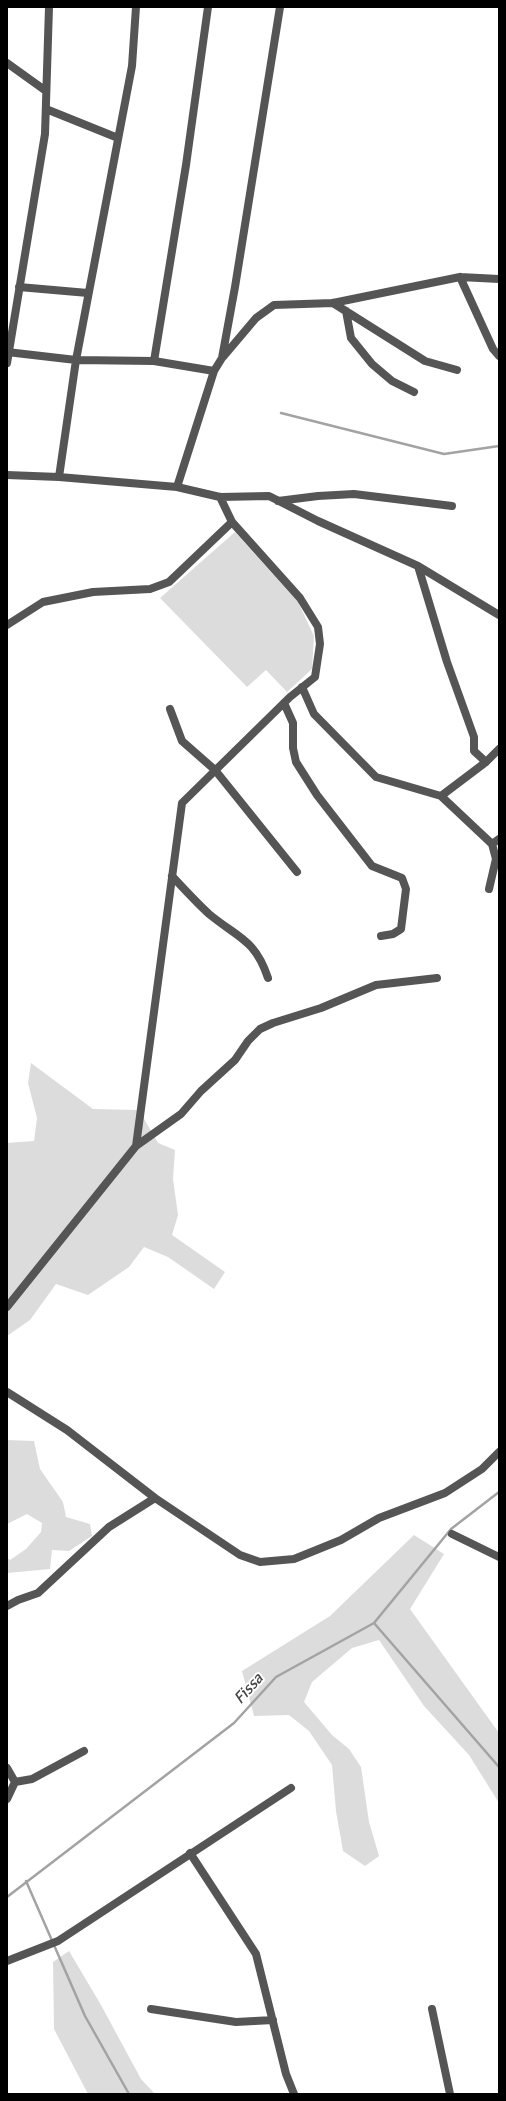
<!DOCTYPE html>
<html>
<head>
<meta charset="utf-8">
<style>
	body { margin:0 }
	#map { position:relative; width:506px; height:2101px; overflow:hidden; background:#fff; font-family:Signika,sans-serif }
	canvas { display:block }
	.frame { position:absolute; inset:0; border:8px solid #000; pointer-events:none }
</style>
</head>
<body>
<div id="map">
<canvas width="506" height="2101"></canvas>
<div class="frame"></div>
</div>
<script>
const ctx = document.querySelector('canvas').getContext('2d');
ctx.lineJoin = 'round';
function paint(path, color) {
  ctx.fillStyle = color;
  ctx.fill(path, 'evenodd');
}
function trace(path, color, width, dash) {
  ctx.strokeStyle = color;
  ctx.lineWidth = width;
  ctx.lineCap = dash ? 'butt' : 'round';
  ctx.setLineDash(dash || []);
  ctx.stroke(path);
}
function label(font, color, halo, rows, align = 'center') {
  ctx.font = font + ' Signika,sans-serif';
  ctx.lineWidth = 4;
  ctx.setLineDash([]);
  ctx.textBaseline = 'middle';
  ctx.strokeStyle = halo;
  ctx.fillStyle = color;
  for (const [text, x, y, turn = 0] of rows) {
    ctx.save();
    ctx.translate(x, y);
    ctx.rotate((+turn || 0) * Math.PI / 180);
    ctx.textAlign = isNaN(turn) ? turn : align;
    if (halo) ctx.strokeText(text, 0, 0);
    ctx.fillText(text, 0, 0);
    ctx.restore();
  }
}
const green = new Path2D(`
	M235,532L298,602L314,636L312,669L287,692L266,670L247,687L160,598Z
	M31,1063L93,1109L139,1110L158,1143L175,1150L173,1179L178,1215L172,1235L225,1272L214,1289L168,1257L144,1247L129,1267L88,1295L56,1284L30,1320L7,1336V1143L34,1141L37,1118L28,1083Z
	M7,1440L34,1441L40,1469L63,1502L66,1517L90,1524L92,1536L69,1551L52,1550L50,1569L7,1573V1558L10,1560L26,1549L41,1532L42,1523L27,1514L7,1524Z
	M414,1535L444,1554L410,1609L499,1733V1803L469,1755L424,1706L379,1640L352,1648L312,1682L304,1702L332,1735L349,1749L361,1767L369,1822L379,1856L365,1866L343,1851L336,1811L332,1765L309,1731L289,1715L254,1716L242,1671L330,1616Z
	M69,1951L101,2005L141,2079L155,2094H88L54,2029L53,1962Z`);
const stream = new Path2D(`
	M281,413L444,454L499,446
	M374,1623L499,1767
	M26,1881L85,2016L129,2094
	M7,1897L234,1723L276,1677L374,1623L451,1529L499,1492`);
const minor = new Path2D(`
	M7,63L46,91
	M46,109L118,138
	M460,277L493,349L499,356
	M19,287L88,293
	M333,303L425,361L457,370
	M346,311L351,338L372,364L392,381L414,392
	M7,352L76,360L154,361L214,371
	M223,357L256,318L274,305L333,303L460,277L499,279
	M154,361L186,165L208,7
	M7,363L45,134L49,7
	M7,475L59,477L177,487L220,497L269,496L318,521L418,566L499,615
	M59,477L76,360L132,66L136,7
	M177,487L214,371L222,358L235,287L280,7
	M278,501L318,496L354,494L452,506
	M418,566L447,662L474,737V751L486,762
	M7,625L43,602L93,592L150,589L169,582L232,522
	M302,687L314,714L376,777L441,796L492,844L496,859L489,889
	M284,703L293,723V748L296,762L317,795L372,866L402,878L406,889L401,929L393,934L381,936
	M170,709L182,741L215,770L297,872
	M441,796L486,762L499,749
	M492,844L499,839
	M172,876C184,889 196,902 209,914C238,938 255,939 268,978
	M136,1146L181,1114L201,1091L235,1060L248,1041L260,1029L273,1023L321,1008L376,985L437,978
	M7,1307L136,1146L182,803L290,697L315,677L320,644L318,627L300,598L232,522L220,497
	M7,1392L67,1430L155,1498L240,1555L260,1562L294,1559L341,1540L379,1518L445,1493L482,1469L499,1452
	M452,1534L499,1557
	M7,1606L18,1600L38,1593L109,1527L155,1498
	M7,1768L15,1782L7,1799
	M15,1782L32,1779L84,1751
	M190,1853L256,1954L286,2074L294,2094
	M7,1961L58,1941L291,1788
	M151,2009L236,2022L273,2020
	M432,2009L450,2094`);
const waterNames = [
	["Fissa",249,1689,-48]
];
paint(green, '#dcdcdc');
trace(stream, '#a3a3a3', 2.5);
trace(minor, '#555', 8);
label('italic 16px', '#444', '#fff', waterNames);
</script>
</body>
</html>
